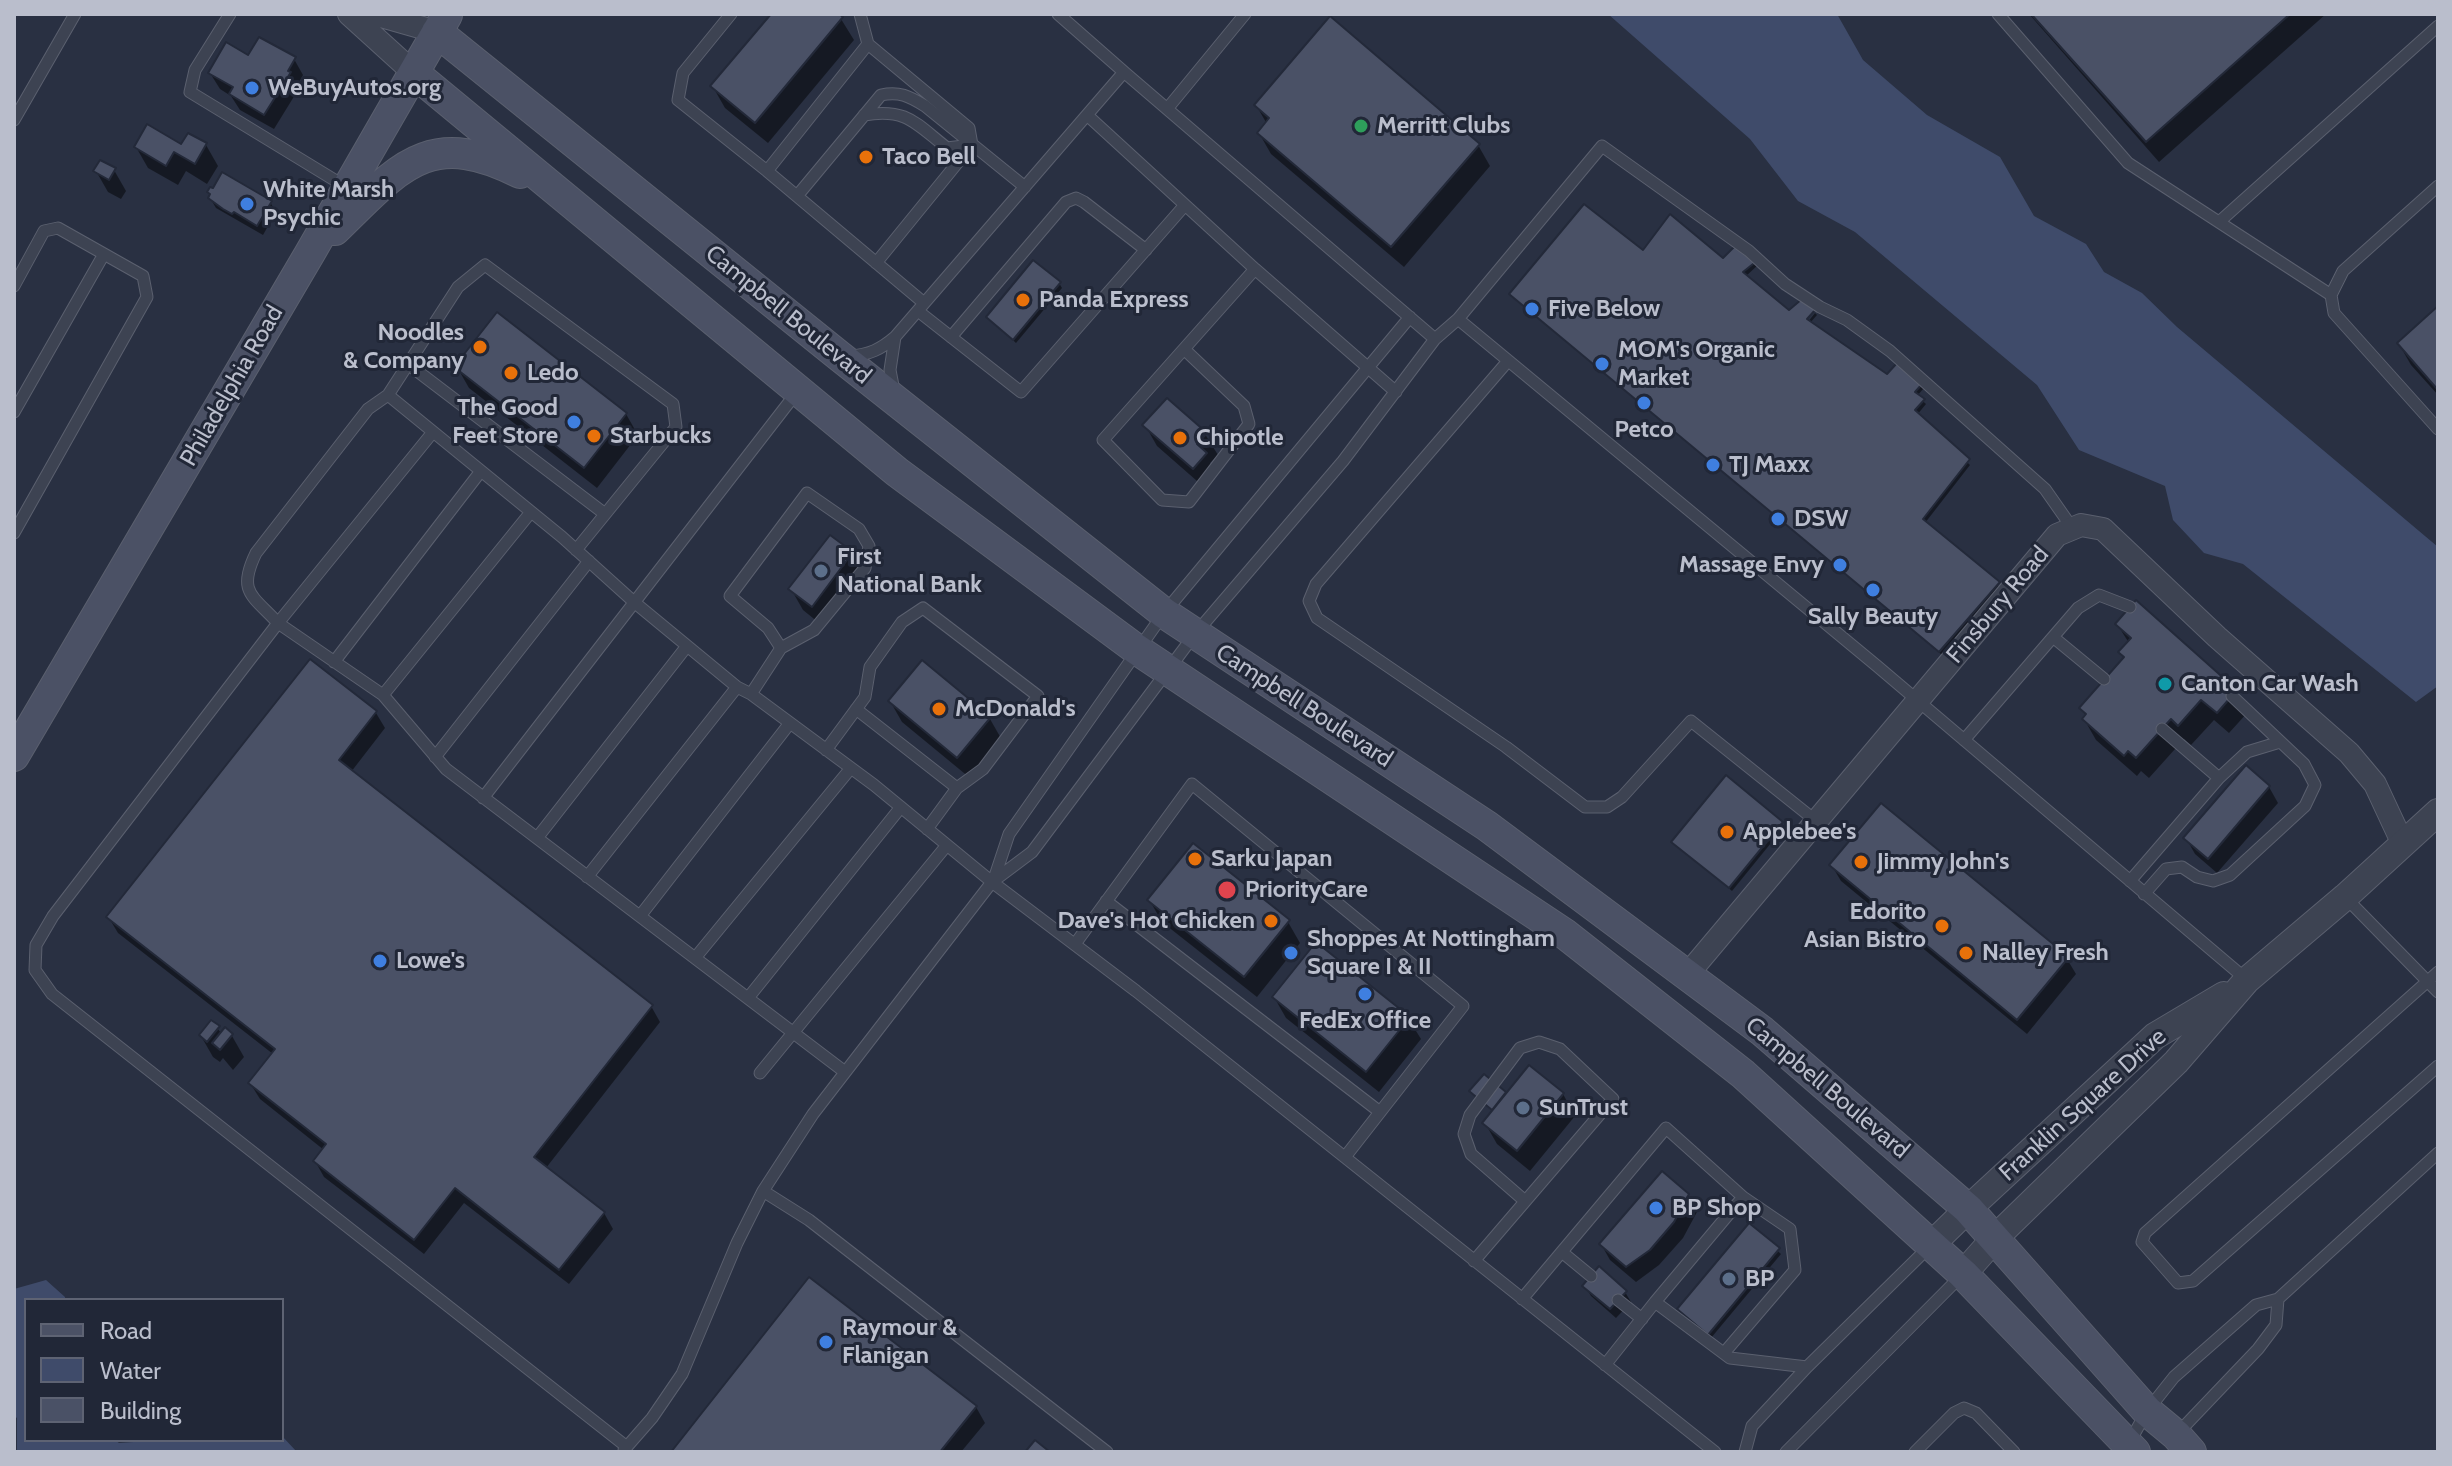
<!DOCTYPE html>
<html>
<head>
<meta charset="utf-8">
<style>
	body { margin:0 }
	#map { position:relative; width:2452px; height:1466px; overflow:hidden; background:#293042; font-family:Cabin,sans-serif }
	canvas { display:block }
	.frame { position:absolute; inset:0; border:16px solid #babecc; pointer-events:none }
	.legend { position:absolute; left:24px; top:1298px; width:260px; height:144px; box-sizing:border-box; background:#212737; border:2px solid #5e6373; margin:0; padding:10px 14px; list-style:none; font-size:24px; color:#babecc }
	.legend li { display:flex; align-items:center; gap:16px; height:40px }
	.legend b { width:40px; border:2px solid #5e6373 }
</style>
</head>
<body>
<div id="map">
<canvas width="2452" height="1466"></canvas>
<div class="frame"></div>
<ul class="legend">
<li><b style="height:10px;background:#4b5165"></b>Road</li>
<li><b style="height:22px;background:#3f4b6a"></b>Water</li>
<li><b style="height:22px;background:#4a5166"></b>Building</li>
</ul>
</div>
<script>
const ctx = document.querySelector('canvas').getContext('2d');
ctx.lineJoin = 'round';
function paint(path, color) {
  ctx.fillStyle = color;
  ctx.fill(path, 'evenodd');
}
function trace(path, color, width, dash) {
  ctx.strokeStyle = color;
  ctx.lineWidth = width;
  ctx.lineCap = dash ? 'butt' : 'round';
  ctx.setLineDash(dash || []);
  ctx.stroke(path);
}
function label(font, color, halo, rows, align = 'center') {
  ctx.font = font + ' Cabin,sans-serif';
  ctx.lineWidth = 6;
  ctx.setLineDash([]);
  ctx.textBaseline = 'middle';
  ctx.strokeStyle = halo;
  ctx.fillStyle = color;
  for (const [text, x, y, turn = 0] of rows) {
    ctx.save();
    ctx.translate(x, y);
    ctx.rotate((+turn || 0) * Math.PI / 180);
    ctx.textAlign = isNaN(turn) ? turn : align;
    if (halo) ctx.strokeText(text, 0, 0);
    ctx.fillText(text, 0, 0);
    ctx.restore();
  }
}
const water = new Path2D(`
	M1608,14H1837L1863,60L1927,115L2000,157L2034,216L2086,244L2104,272L2142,293L2177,327L2438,547V686L2416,702L2243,564L2204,553L2173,520L2165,486L2079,450L2037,385L1855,232L1798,201L1750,139Z
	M46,1280L65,1297V1300H26V1440H115L119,1443L162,1440H282V1436L297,1452H17V1418L14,1416V1289Z`);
const shadow = new Path2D(`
	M773,14H836L841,19L854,40L768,143L725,108L713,87Z
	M2029,14H2326L2159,162Z
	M294,59L303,75L297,86L298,90L274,129L240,110L231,96L220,89L210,73Z
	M1256,105L1478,145L1490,166L1404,267L1271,154L1259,133L1267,124Z
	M206,145L218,166L207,184L186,171L178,185L148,168L136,147Z
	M114,170L126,191L121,199L108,192L96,171Z
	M210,198L270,202L276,212L263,235L216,208Z
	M1736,248L1758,265L1745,277L1803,328L1815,313L1817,315L1810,323L1887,377L1897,365L1924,388L1917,396L1926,404L1917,415L1970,465L1925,523L2001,588L1942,655L1512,295L1643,252L1724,260Z
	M1059,283L1062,288L1016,343L988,317Z
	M2438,309V395L2411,365L2399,344Z
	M457,367L626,414L638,435L597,488L469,388Z
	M1145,425L1205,434L1218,455L1210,463L1217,475L1205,488L1157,446Z
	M851,554L864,575L824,627L803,610L791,589Z
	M2117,624L2236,691L2248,712L2229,733L2214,720L2191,745L2184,739L2149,778L2141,771L2137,776L2096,740L2084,719L2086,716L2081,708L2125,659L2121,652L2129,643Z
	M310,662L376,713L385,728L351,772L651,1006L660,1022L546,1168L604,1213L613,1229L569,1284L464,1203L424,1254L324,1177L315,1161L324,1150L260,1099L250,1083L273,1054L118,933L109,918Z
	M890,701L990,719L1002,740L970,778L902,722Z
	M2246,768L2269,787L2278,803L2217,873L2195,854L2186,838Z
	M1781,823L1784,827L1732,891L1674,842Z
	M1832,866L2067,959L2076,974L2027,1034L1841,881Z
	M1150,901L1288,922L1300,943L1257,997L1162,922Z
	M1274,997L1408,1018L1421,1039L1379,1092L1286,1018Z
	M212,1022L222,1034L225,1030L232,1036L244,1057L233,1070L223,1058L220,1062L213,1057L201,1036Z
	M1484,1076L1506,1096L1563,1094L1575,1116L1530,1171L1497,1144L1485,1123L1494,1112L1472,1091Z
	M1688,1196L1697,1212L1683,1238L1659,1265L1636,1282L1610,1260L1601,1244Z
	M1750,1226L1781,1254L1711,1338L1682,1313Z
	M1585,1286L1625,1292L1631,1302L1616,1318L1591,1296Z
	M976,1407L985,1423L961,1452H673Z`);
const building = new Path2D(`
	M771,14H839L843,17L755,123L710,86Z
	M2031,14H2290L2146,142Z
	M1330,16L1480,144L1391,247L1257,133L1269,118L1254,105Z
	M259,37L296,57L288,71L291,72L264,115L229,94L233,87L208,73L226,42L248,55Z
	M147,124L181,144L188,133L207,143L195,164L174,152L166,166L134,147Z
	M100,160L116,168L109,180L93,171Z
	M222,172L272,201L257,226L234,212L232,214L223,209L208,198L210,194L207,192L210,187L213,188Z
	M1584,204L1643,250L1670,214L1723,258L1736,245L1758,260L1743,272L1789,310L1802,299L1816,309L1807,319L1887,374L1897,363L1923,383L1915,392L1925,399L1915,410L1970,459L1923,519L2000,582L1939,652L1509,294Z
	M1033,260L1061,282L1013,340L986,317Z
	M2438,306V390L2397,343Z
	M497,312L627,413L584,468L454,367Z
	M1167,398L1207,433L1197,444L1207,453L1193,469L1142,425Z
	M830,535L853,552L812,607L788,589Z
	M2136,600L2237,690L2217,713L2201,700L2178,726L2171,719L2136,758L2128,751L2124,756L2082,719L2086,714L2079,708L2124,657L2118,652L2131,638L2115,624Z
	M310,659L377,711L339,760L653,1005L534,1157L605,1212L559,1270L455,1188L414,1240L313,1161L326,1144L248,1083L275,1049L106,917Z
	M922,660L991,717L957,758L888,701Z
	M2246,765L2270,786L2208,859L2183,838Z
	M1726,775L1783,822L1729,888L1671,842Z
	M1881,803L2069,957L2017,1020L1829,865Z
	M1193,843L1290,920L1244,977L1147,900Z
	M1316,942L1410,1017L1366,1072L1272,997Z
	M211,1020L220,1026L207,1042L199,1035Z
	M225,1027L233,1034L220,1050L212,1043Z
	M1529,1065L1564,1093L1517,1151L1482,1123Z
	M1484,1074L1506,1092L1492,1110L1469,1091Z
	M1662,1171L1689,1194L1674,1222L1650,1250L1626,1267L1599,1244Z
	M1749,1223L1780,1248L1708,1335L1677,1309Z
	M1599,1266L1627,1291L1610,1309L1582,1286Z
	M809,1277L977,1406L940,1452H671Z
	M1035,1440L1050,1452H1025Z`);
const service = new Path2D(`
	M230,14L195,70L190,92L346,187
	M731,14L683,73L678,100L767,171L924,303
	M860,14L868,44L969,128L972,145
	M1058,14L1124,72
	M1998,14L2128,163L2331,295
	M1167,109L1245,14
	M864,115C907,108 915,123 947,148L972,145
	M1087,115L1255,269L1396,392
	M14,120L75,14
	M767,171L868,44
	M2438,186L2343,271L2331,295L2334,313L2438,429
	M797,196L881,95C899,91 909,96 925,106L1025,187
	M2219,222L2438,26
	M876,263L972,145
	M14,286L44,231L58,228L143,276L147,297L14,533
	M918,311L1021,392L1185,205
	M1458,319L1877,666L2247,980
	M951,337L1066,202L1076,198L1084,202L1146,250
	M1184,349L1244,406L1249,424L1189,502L1162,500L1103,440L1255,269
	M850,356C869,355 881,349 895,337L1124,72L1435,339L1458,319L1602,146L1749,251L1785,284L1820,307L1847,320L1890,351L2045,489L2073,529
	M1508,361L1316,584L1309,601L1317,618L1506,747L1585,807H1607L1622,797L1691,721L1816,821
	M408,364L605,514
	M894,391L890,370L895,337
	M388,395L562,537L634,602L737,687L751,694L874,785L992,882L1136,991L1715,1452
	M14,412L104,254
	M433,432L278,623C252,595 237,592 256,553L368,409L388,395L458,287L485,265L673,404L676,427L576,550
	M2053,637L2104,679
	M334,662L481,471
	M751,694L781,648L814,630L865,568L869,546L859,529L807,493L730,596L768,628L781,648
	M383,695L531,512
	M856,709L957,788
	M2162,729L2219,778
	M1964,740L2078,608L2099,595L2130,607
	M826,750L865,697L870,667L902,622L923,608L1038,696L983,769L957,788L927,829
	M435,757L589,561
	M483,798L797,392
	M537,838L687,646
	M587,877L737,687
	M2130,881L2219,778L2247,752L2280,742
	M993,882L1009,834L1164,613L1410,317
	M2144,894L2166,869L2182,867L2197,877L2213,881L2230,875L2305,806L2315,785L2304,764L2232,696
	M2345,897L2438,992
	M1106,901L1380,1112
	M640,916L790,723
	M1075,944L1192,784L1463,1006L1345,1157
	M695,958L851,768
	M2438,972L2145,1233L2142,1242L2178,1283L2193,1281L2438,1066
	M748,998L901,807
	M760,1073L947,845
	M763,1191L809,1220L1107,1452
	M1563,1253L1591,1276
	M1474,1261L1613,1099L1560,1049L1539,1042L1520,1048L1470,1115L1464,1134L1471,1154L1525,1201
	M1522,1299L1666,1128L1743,1197L1655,1302
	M1618,1300L1642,1319
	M1724,1353L1795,1270L1790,1229L1743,1197
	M1605,1365L1655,1302L1730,1358L1807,1367
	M2176,1435L2258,1349L2276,1325L2278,1299
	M2129,1443L2147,1411L2174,1377L2256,1305L2278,1299L2438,1153
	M627,1447L52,994L35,970L36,945L53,916L278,623L383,695L446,769L845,1072
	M624,1450L652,1418L682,1374L737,1243L763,1191L813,1114L992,882L1032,852L1195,634L1343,461L1435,339
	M1745,1452L1752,1426L1807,1367L1930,1246
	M1786,1452L1963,1274
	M1915,1452L1954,1413L1964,1408L1976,1413L2014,1452`);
const minor = new Path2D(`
	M349,14L414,73
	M374,14L437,32
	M1687,975L2057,535L2081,525L2103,529L2217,637L2349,753L2375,784L2403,844`);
const tertiary = new Path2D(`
	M1931,1245L1968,1209L2155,1036L2224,995
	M1963,1274L1995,1238L2176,1062L2247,980L2345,897L2438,812`);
const secondary = new Path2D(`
	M437,32L838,355L1164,613L1487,826L1762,1031L1968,1209L2147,1411L2176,1435L2191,1452
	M414,73L897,472L1136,649L1565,934L1743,1074L1963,1274L2135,1452
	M335,230C398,169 428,126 520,173
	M14,756L310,253L447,15`);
const markers = [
	[252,88,8,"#3f7fe0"],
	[1361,126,8,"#2e9e5b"],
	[866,157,8,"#e8710a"],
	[247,204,8,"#3f7fe0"],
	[1023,300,8,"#e8710a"],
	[1532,309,8,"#3f7fe0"],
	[480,347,8,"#e8710a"],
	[1602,364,8,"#3f7fe0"],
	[511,373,8,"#e8710a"],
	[1644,403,8,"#3f7fe0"],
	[574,422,8,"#3f7fe0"],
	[594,436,8,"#e8710a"],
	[1180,438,8,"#e8710a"],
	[1713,465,8,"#3f7fe0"],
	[1778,519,8,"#3f7fe0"],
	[1840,565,8,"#3f7fe0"],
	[821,571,8,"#5c6f8a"],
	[1873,590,8,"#3f7fe0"],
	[2165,684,8,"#0f9aa8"],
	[939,709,8,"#e8710a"],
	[1727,832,8,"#e8710a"],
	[1195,859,8,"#e8710a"],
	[1861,862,8,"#e8710a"],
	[1227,890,10,"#e0444e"],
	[1271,921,8,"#e8710a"],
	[1942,926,8,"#e8710a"],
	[1291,953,8,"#3f7fe0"],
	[1966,953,8,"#e8710a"],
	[380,961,8,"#3f7fe0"],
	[1365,994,8,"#3f7fe0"],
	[1523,1108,8,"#5c6f8a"],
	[1656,1208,8,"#3f7fe0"],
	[1729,1279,8,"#5c6f8a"],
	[826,1342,8,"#3f7fe0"]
];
const poiNames = [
	["WeBuyAutos.org",268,88],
	["Merritt Clubs",1377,126],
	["Taco Bell",882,157],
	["White Marsh",263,190],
	["Psychic",263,218],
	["Panda Express",1039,300],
	["Five Below",1548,309],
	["Noodles",464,333,"right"],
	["& Company",464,361,"right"],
	["MOM's Organic",1618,350],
	["Market",1618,378],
	["Ledo",527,373],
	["The Good",558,408,"right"],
	["Feet Store",558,436,"right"],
	["Petco",1644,430,"center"],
	["Starbucks",610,436],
	["Chipotle",1196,438],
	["TJ Maxx",1729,465],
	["DSW",1794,519],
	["First",837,557],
	["National Bank",837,585],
	["Massage Envy",1824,565,"right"],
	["Sally Beauty",1873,617,"center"],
	["Canton Car Wash",2181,684],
	["McDonald's",955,709],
	["Applebee's",1743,832],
	["Sarku Japan",1211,859],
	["Jimmy John's",1877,862],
	["PriorityCare",1245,890],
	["Edorito",1926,912,"right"],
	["Asian Bistro",1926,940,"right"],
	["Dave's Hot Chicken",1255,921,"right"],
	["Shoppes At Nottingham",1307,939],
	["Square I & II",1307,967],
	["Nalley Fresh",1982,953],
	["Lowe's",396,961],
	["FedEx Office",1365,1021,"center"],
	["SunTrust",1539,1108],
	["BP Shop",1672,1208],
	["BP",1745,1279],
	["Raymour &",842,1328],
	["Flanigan",842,1356]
];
const streetNames = [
	["Campbell Boulevard",788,315,39],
	["Philadelphia Road",232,386,-60],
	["Finsbury Road",1998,605,-50],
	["Campbell Boulevard",1304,706,33],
	["Campbell Boulevard",1827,1088,40],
	["Franklin Square Drive",2083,1105,-42]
];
paint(water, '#3f4b6a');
paint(shadow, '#0007');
paint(building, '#4a5166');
trace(building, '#232939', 2);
trace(service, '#5b606f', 13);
trace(minor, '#5b606f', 24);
trace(tertiary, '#5b606f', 28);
trace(secondary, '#5b606f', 32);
trace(service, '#3d4352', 11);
trace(minor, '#3d4352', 22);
trace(tertiary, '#3d4352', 26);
trace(secondary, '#4b5165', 30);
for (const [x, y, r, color] of markers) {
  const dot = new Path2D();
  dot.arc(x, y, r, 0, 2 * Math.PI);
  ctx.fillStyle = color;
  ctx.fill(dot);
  trace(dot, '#212737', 3);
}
label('bold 24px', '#babecc', '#212737', poiNames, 'left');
label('24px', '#babecc', '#212737', streetNames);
</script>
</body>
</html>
